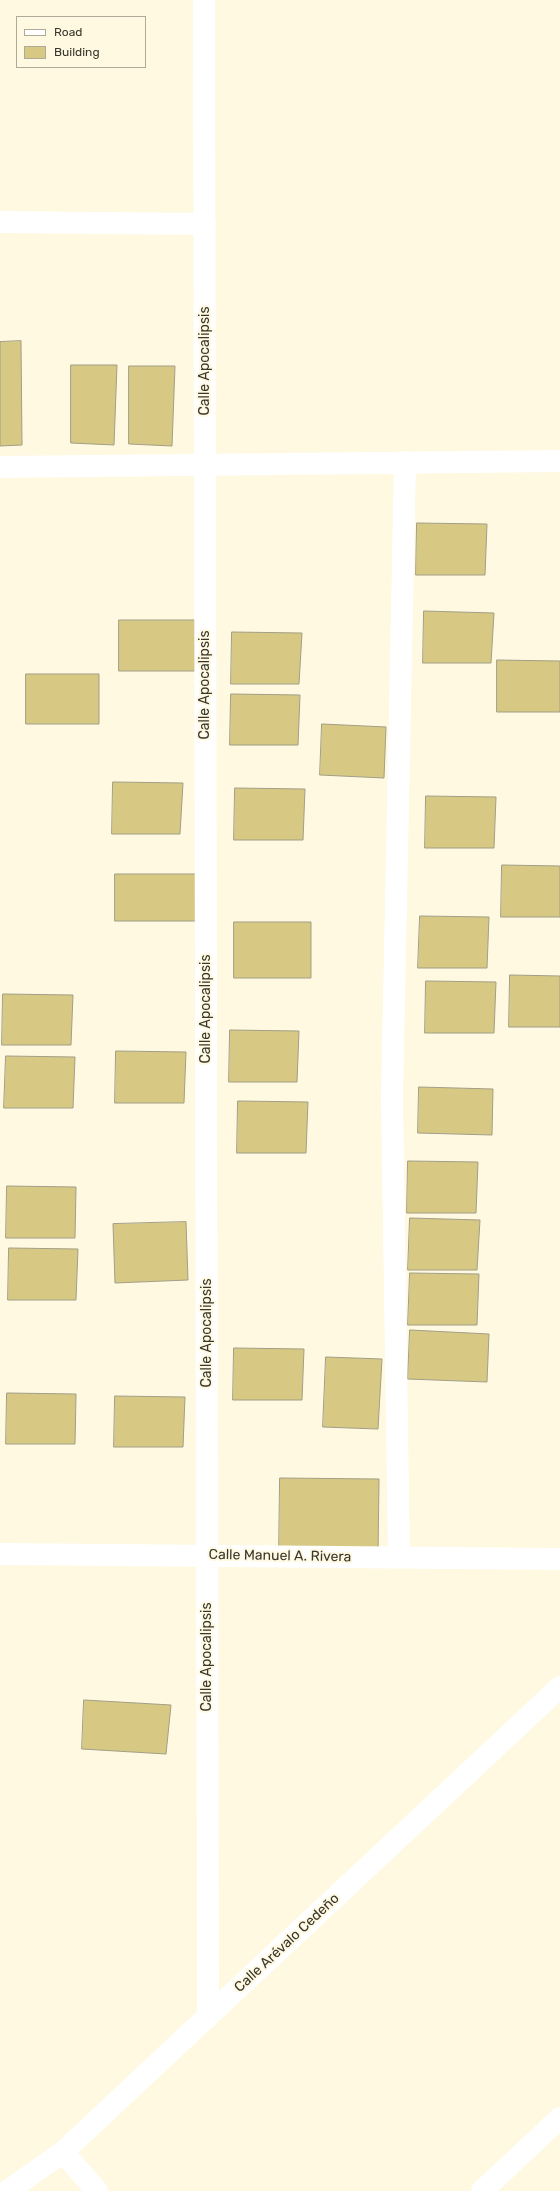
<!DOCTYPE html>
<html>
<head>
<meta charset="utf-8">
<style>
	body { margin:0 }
	#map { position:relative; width:560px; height:2191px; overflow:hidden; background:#fef9e0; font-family:Rubik,sans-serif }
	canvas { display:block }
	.legend { position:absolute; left:16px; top:16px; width:130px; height:52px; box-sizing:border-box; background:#fef9e0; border:1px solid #afab98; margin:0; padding:5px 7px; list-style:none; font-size:12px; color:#38362d }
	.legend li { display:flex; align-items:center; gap:8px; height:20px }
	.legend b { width:20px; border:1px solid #afab98 }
</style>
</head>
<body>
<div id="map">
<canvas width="560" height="2191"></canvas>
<ul class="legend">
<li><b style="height:5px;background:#fff"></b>Road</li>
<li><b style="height:11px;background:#d7c984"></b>Building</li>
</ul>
</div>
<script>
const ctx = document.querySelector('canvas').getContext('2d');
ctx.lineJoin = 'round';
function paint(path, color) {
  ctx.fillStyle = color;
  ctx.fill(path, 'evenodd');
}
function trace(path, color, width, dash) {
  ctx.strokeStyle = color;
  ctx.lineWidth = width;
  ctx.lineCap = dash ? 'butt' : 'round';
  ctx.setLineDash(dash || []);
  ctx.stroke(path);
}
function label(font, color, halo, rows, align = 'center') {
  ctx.font = font + ' Rubik,sans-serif';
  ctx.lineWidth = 4;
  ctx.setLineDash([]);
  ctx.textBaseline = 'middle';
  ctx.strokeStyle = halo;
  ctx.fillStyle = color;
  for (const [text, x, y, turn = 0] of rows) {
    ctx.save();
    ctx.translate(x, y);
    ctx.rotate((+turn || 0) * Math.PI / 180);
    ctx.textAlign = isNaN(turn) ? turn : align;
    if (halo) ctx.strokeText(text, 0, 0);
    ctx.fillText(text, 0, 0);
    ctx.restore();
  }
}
const building = new Path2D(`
	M21,341L22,445L0,446V342Z
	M71,365H117L114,445L71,443Z
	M129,366H175L172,446L129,444Z
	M417,523L487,524L485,575H416Z
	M424,611L494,613L491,663H423Z
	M119,620H195V671H119Z
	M232,632L302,633L299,684H231Z
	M497,660L560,661V712H497Z
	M26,674H99V724H26Z
	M231,694L300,695L298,745H230Z
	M322,724L386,727L384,778L320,775Z
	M113,782L183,783L180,834H112Z
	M235,788L305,789L303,840H234Z
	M426,796L496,797L494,848H425Z
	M502,865L560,866V917H501Z
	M115,874H197V921H115Z
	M420,916L489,917L487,968H418Z
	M234,922H311V978H234Z
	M510,975L560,976V1027H509Z
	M426,981L496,982L494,1033H425Z
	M3,994L73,995L71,1045H2Z
	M230,1030L299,1031L297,1082H229Z
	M116,1051L186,1052L184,1103H115Z
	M6,1056L75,1057L73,1108H4Z
	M419,1087L493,1089L492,1135L418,1133Z
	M238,1101L308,1102L306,1153H237Z
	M408,1161L478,1162L476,1213H407Z
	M7,1186L76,1187L75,1238H6Z
	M410,1218L480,1220L477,1270H408Z
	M186,1222L188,1280L115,1283L113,1224Z
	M9,1248L78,1249L76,1300H8Z
	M410,1273L479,1274L477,1325H408Z
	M410,1330L489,1334L487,1382L408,1379Z
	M234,1348L304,1349L302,1400H233Z
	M326,1357L382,1359L378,1429L323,1427Z
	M7,1393L76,1394L75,1444H6Z
	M115,1396L185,1397L183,1447H114Z
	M280,1478L379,1479L378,1555L279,1554Z
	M84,1700L171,1705L166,1754L82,1749Z`);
const minor = new Path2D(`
	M204,0L208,2017
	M0,222L205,224
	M0,467L560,461
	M0,1554L560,1559
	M399,1558L392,1097L405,462
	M63,2152L97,2191
	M8,2191L63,2152L560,1687
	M482,2191L560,2118`);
const streetNames = [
	["Calle Apocalipsis",205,361,-90],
	["Calle Apocalipsis",205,685,-90],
	["Calle Apocalipsis",206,1009,-90],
	["Calle Apocalipsis",207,1333,-90],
	["Calle Manuel A. Rivera",280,1556,1],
	["Calle Apocalipsis",207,1657,-90],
	["Calle Arévalo Cedeño",287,1943,-43]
];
paint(building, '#d7c984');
trace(building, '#a29e87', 1);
trace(minor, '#fff', 22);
label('14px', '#38362d', '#fef9e0', streetNames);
</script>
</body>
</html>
